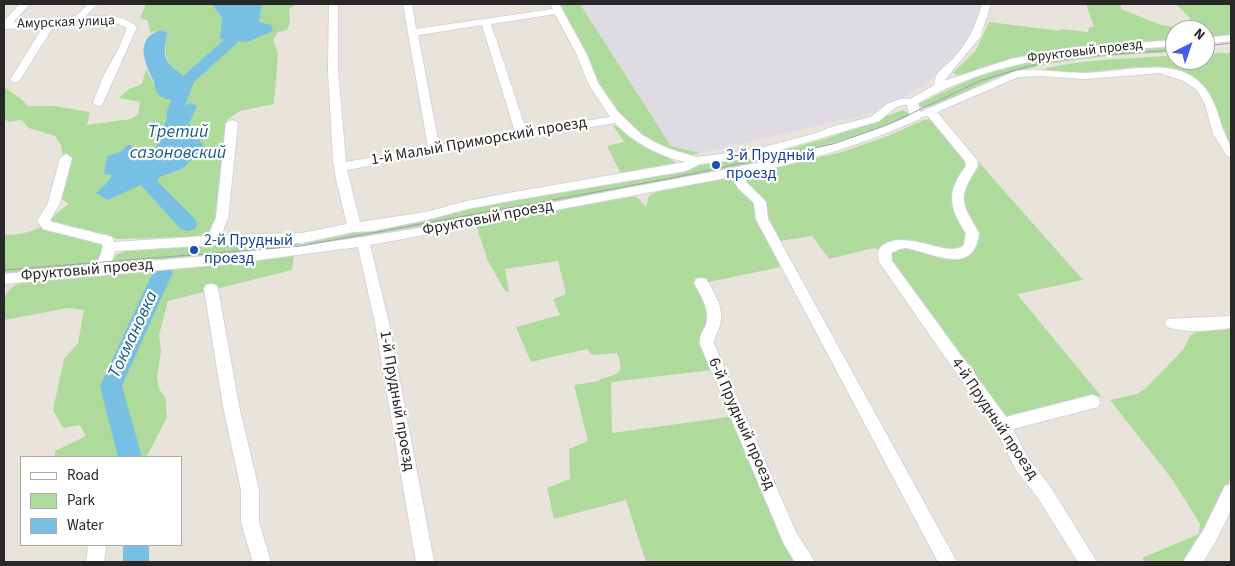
<!DOCTYPE html>
<html>
<head>
<meta charset="utf-8">
<style>
	body { margin:0 }
	#map { position:relative; width:1235px; height:566px; overflow:hidden; background:#e9e4db; font-family:"Source Sans 3",sans-serif }
	canvas { display:block }
	.frame { position:absolute; inset:0; border:5px solid #282828; pointer-events:none }
	.legend { position:absolute; left:20px; top:456px; width:162px; height:90px; box-sizing:border-box; background:#fff; border:1px solid #a9a9a9; margin:0; padding:6px 9px; list-style:none; font-size:15px; color:#282828 }
	.legend li { display:flex; align-items:center; gap:10px; height:25px }
	.legend b { width:25px; border:1px solid #a9a9a9 }
	.north { position:absolute; left:1165px; top:20px; width:50px; height:50px; box-sizing:border-box; background:#fff; border:1px solid #a9a9a9; border-radius:50%; rotate:41deg; font-size:14px; font-weight:700; line-height:20px; text-align:center; color:#282828 }
	.north::after { content:''; display:block; margin:auto; width:18px; height:22px; background:#495ce9; clip-path:polygon(50% 0,100% 100%,50% 72%,0 100%) }
</style>
</head>
<body>
<div id="map">
<canvas width="1235" height="566"></canvas>
<div class="frame"></div>
<ul class="legend">
<li><b style="height:6px;background:#fff"></b>Road</li>
<li><b style="height:14px;background:#aedb9c"></b>Park</li>
<li><b style="height:14px;background:#77bfe3"></b>Water</li>
</ul>
<div class="north">N</div>
</div>
<script>
const ctx = document.querySelector('canvas').getContext('2d');
ctx.lineJoin = 'round';
function paint(path, color) {
  ctx.fillStyle = color;
  ctx.fill(path, 'evenodd');
}
function trace(path, color, width, dash) {
  ctx.strokeStyle = color;
  ctx.lineWidth = width;
  ctx.lineCap = dash ? 'butt' : 'round';
  ctx.setLineDash(dash || []);
  ctx.stroke(path);
}
function label(font, color, halo, rows, align = 'center') {
  ctx.font = font + ' "Source Sans 3",sans-serif';
  ctx.lineWidth = 4.5;
  ctx.setLineDash([]);
  ctx.textBaseline = 'middle';
  ctx.strokeStyle = halo;
  ctx.fillStyle = color;
  for (const [text, x, y, turn = 0] of rows) {
    ctx.save();
    ctx.translate(x, y);
    ctx.rotate((+turn || 0) * Math.PI / 180);
    ctx.textAlign = isNaN(turn) ? turn : align;
    if (halo) ctx.strokeText(text, 0, 0);
    ctx.fillText(text, 0, 0);
    ctx.restore();
  }
}
const industrial = new Path2D(`
	M580,4H982L978,25L965,46L927,83L903,98L878,108L873,113L700,153L671,146Z`);
const green = new Path2D(`
	M146,4H212L222,18L259,22L262,5L264,4H294L293,7L289,8L290,23L287,30L278,32L273,40L278,54L274,104L240,111L227,120L215,222L209,237L117,239L106,234L85,233L100,242L105,250L97,265L92,267L4,275V235C19,235 36,232 48,222C55,215 61,209 69,204L59,197L65,167L72,156H63L61,145L55,136L29,128L21,120L9,122L4,119V87L20,98L28,106H54L90,112L87,125L131,119L138,114L140,102L119,98L129,89L142,84L146,69C157,88 163,111 188,92L187,80C166,61 163,61 167,32L161,30L151,33L147,20L140,18ZM165,120L182,169L147,182L106,184L113,174L107,156L120,152L129,144L137,150L156,148Z
	M557,4H580L671,146L700,153L692,155L679,154L647,139L611,111Z
	M1086,4H1121V9L1161,25L1191,29L1190,18L1176,4H1231V35L1205,38V30H1175V41L1113,44L1040,52L961,76L953,73L976,50L989,22L1061,31L1060,29L1088,32L1089,27H1094Z
	M1175,45V52C1115,55 1055,58 998,77C981,83 933,110 921,107L918,104L978,76L1005,67L1061,54Z
	M1205,53H1231V146L1224,133L1209,92L1198,83L1162,68L1134,67L1083,73H1059L1041,70C1081,59 1125,59 1166,56L1175,55V60H1205Z
	M903,110L910,114V116L833,146L732,169L505,212L301,247L118,264L112,262L116,255L132,248L301,239L728,160L792,148L828,138Z
	M940,117L952,132L1083,280L1017,294L1101,396L1024,418H1002L893,265L890,254L874,248L829,259L812,236L779,241L790,265L704,283L712,370L611,382L612,433L735,416L789,539L803,562H646L626,500L554,519L547,488L570,479L569,449L588,441L574,385L599,381L600,379C619,374 625,374 617,353L592,355L587,349L531,362L516,327L560,315L553,299L566,294L558,261L505,269L509,292L505,291L488,261L476,225L626,194L638,198L646,207L649,196L660,190L839,153L888,136L924,120Z
	M612,124L675,162L677,166L621,174L607,146L624,142Z
	M294,255L292,270L168,301L159,335L161,351L157,377L159,389L165,397L167,417L147,456L55,457V451L86,436L80,425L63,428L53,410L64,359L78,343L84,310L68,308L4,320C4,296 2,289 26,281Z
	M1231,326V476L1216,517L1187,562H1145L1142,558L1199,534L1200,524L1172,479L1110,400L1137,394L1145,389L1183,350L1190,336L1200,329Z`);
const water = new Path2D(`
	M212,4H264L262,5L259,22L271,25L273,31L247,42L220,39L222,18Z
	M161,30L167,32C167,38 164,46 165,53C166,71 192,72 189,92C180,99 166,104 157,93C155,90 155,85 154,82C145,63 133,39 161,30Z
	M190,103L197,106L189,124L204,147L182,169L147,182L108,200L96,193L106,184L112,175L104,174L107,156L120,152L129,144L137,150L156,148C165,119 163,118 190,103Z`);
const river = new Path2D(`
	M245,4H258L252,22L237,43L194,82L183,111L182,135L174,156L157,181L195,219L197,224L195,229L188,231L181,229L138,182L158,155L166,135L167,111L179,80L227,37L238,22Z
	M163,265L170,267L173,272L122,386L142,457H118L100,386L153,272L156,267Z
	M123,545H149V562H123Z`);
const minor = new Path2D(`
	M20,4H30L13,22L66,20L77,15L88,4H97L85,17C102,16 124,14 137,27L102,105L98,106L93,103L103,77L120,46L127,28C107,15 75,25 53,27L20,80L15,83L10,80L43,27L4,29V21Z
	M329,4H338V72L346,162L428,147L403,4H412L416,29L553,9L551,4H559L587,55L598,83L618,112L641,134L654,142L669,149L697,157L753,150L813,134L832,127L871,117L887,104L901,99H910L935,85C933,74 945,67 952,60C968,43 976,26 982,4H991L980,37L944,81L1011,59L1069,48L1175,40V46C1083,53 1000,56 918,103L920,112L1016,71C1039,68 1061,73 1085,73C1142,71 1201,46 1220,121C1224,136 1231,141 1231,157L1227,156L1213,134L1205,104L1197,90L1184,81L1160,73L1084,79L1041,76L1018,77L937,112L977,160L978,166C957,198 961,202 979,233C974,277 934,253 906,248L899,249L891,253L892,261L1006,417L1092,395L1098,397L1100,402L1098,407L1013,429L1028,458L1050,486L1097,562H1078L1038,498L1016,470L996,430L879,262C877,252 877,248 887,243C910,231 951,259 964,245L966,233C949,207 946,192 966,166L965,161L928,116L921,117L920,119C862,145 803,162 742,175L747,183L766,202L768,219L957,562H938L756,219L754,203L739,189L731,177L370,245L389,323L434,562H416L375,323L358,247L227,264L4,284V274L97,265L103,247L102,244L43,229L37,221L48,203L60,158L66,154L72,158L60,203L50,220L52,222L112,237L114,242L208,236L216,218L226,123L232,120L238,123L228,218L221,235L302,233L347,224L336,179L333,159L328,72ZM555,14L577,55L588,83L610,117L526,130L491,24ZM482,25L515,132L439,145L418,35ZM902,105H907L910,116C816,156 717,171 617,190C526,208 435,227 343,240C266,251 188,258 111,264L115,251L213,245L302,243L354,232L372,231L426,220L467,209L509,201L686,171L700,164L753,158L879,121L895,108ZM615,123C634,143 659,156 686,162L509,193L467,201L426,212L360,222L347,170L441,152Z
	M1231,35V41L1205,44V38Z
	M701,278L706,279C714,292 725,309 720,325C718,332 714,336 714,344L796,532L815,562H795L784,544L700,344C699,336 703,332 706,325C711,311 701,295 694,283L696,279Z
	M211,284L216,285L218,289L239,406L259,490V522L271,562H253L241,522V490L223,406L204,289L206,285Z
	M1231,316V328C1210,330 1187,334 1167,327L1165,323L1167,319Z
	M1231,484V510L1216,541L1203,562H1183L1204,529L1225,486Z
	M88,545H106L104,562H86Z`);
const tram = new Path2D(`
	M1205,46L1231,43
	M4,270L301,246L667,179L833,144L887,125L982,80L1044,62L1085,56L1175,50`);
const markers = [
	[716,165,5,"#1a4fb4"],
	[194,250,5,"#1a4fb4"]
];
const farStreetnames = [
	["Амурская улица",66,23,-2],
	["Фруктовый проезд",1085,52,-7]
];
const streetNames = [
	["1-й Малый Приморский проезд",479,142,-10],
	["Фруктовый проезд",488,219,-11],
	["Фруктовый проезд",87,271,-5],
	["1-й Прудный проезд",396,401,80],
	["4-й Прудный проезд",994,419,56],
	["6-й Прудный проезд",741,424,66]
];
const transitNames = [
	["3-й Прудный",726,156],
	["проезд",726,174],
	["2-й Прудный",204,241],
	["проезд",204,259]
];
const waterNames = [
	["Третий",178,133],
	["сазоновский",178,154],
	["Токмановка",134,335,-65]
];
paint(industrial, '#dedbe2');
paint(green, '#aedb9c');
paint(water, '#77bfe3');
paint(river, '#77bfe3');
trace(minor, '#d1d3e0', 2);
paint(minor, '#fff');
trace(tram, '#9fa0b1', 1);
for (const [x, y, r, color] of markers) {
  const dot = new Path2D();
  dot.arc(x, y, r, 0, 2 * Math.PI);
  ctx.fillStyle = color;
  ctx.fill(dot);
  trace(dot, '#fff', 2);
}
label('14px', '#282828', '#fff', farStreetnames);
label('16px', '#282828', '#fff', streetNames);
label('16px', '#164399', '#fff', transitNames, 'left');
label('italic 18px', '#195d8c', '#fff', waterNames);
</script>
</body>
</html>
